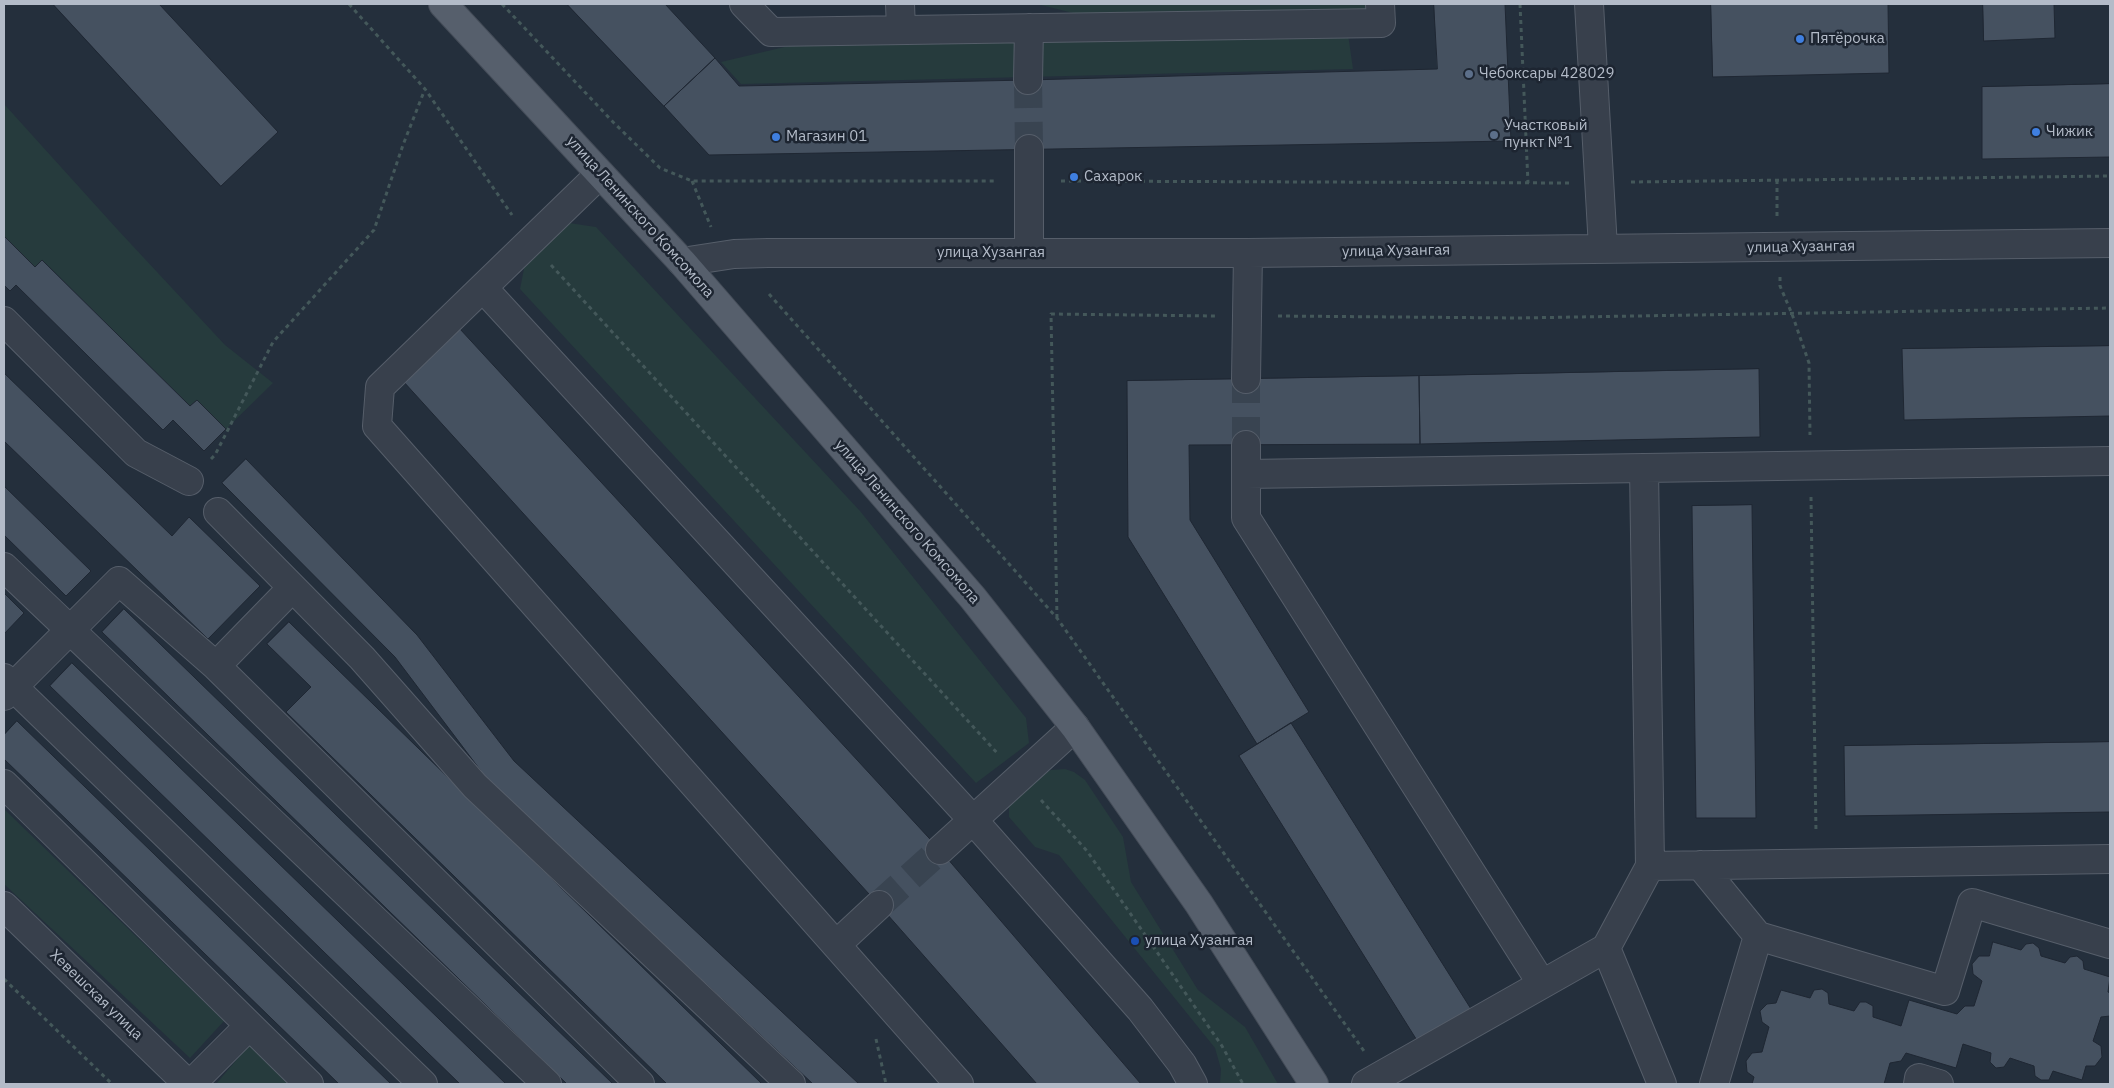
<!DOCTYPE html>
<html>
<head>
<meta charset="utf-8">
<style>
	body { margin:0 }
	#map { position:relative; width:2114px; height:1088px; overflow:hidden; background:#242f3c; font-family:"IBM Plex Sans",sans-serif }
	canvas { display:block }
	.frame { position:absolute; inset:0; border:5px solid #b3bbc8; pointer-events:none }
</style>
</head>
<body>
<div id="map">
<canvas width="2114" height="1088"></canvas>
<div class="frame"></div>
</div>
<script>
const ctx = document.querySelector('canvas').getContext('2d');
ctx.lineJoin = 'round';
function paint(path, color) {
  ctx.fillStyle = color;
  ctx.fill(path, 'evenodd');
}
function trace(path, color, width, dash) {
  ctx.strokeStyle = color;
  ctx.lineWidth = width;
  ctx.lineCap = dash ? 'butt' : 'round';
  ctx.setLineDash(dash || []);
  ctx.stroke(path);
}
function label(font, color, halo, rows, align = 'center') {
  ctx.font = font + ' "IBM Plex Sans",sans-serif';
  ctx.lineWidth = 5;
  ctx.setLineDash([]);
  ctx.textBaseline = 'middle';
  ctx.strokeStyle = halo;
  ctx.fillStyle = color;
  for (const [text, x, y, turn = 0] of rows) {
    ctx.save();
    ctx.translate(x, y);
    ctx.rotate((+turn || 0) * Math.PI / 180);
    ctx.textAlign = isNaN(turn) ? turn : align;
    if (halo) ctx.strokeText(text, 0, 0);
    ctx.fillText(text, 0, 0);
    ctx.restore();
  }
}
const green = new Path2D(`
	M1037,4H1373L1374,17H1089Z
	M1347,27L1353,69L741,84L721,62L793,45Z
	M4,104L117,229L225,345L273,383L226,429L197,400L190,406L42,260L35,267L4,236Z
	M569,223L596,227L860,511L1026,718L1029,743L976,783L520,289L525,264Z
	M1065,769L1074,772L1085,780L1123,837L1131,882L1198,990L1245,1027L1278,1084H1220L1221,1069L1215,1048L1059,855L1035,847L1009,817V804L1025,783L1051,770Z
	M4,809L224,1021L190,1058L4,884Z
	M250,1044L288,1084H216Z`);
const building = new Path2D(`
	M53,4H159L278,132L221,186Z
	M567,4H665L715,58L664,106Z
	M1434,4H1505L1511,141L709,155L664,106L715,58L739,86L1028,80L1437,69Z
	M1711,4H1888L1889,73L1713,77Z
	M1983,4H2054L2055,38L1984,41Z
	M2110,84V157L1982,159V87Z
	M4,236L35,267L42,260L190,406L197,400L226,429L204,451L173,420L163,430L16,285L10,291L4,285Z
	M460,329L940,850L1141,1084H1037L879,905L403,381Z
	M2110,346V416L1904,420L1902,349Z
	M1759,369L1760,437L1420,444L1419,376Z
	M4,373L172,536L189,517L260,586L208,639L4,441Z
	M1419,376L1420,444L1189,445L1190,520L1309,712L1257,744L1128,537L1127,381Z
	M246,459L417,635L514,761L859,1084H813L487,779L395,657L222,483Z
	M4,486L91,571L66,596L4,535Z
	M1752,505L1756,818H1696L1692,506Z
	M4,593L24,613L4,634Z
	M124,609L613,1084H567L102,632Z
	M289,622L762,1084H667L286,712L311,687L267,644Z
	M72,663L506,1084H460L50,686Z
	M17,721L391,1084H339L4,759V735Z
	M1291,723L1471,1009L1418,1042L1239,756Z
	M2110,742V812L1845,816L1844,746Z
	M1993,942L2021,950L2026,944L2033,943L2039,948L2041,956L2065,963L2070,957L2077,956L2083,961L2084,969L2110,977L2108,992L2110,993V1016L2101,1017L2093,1041L2101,1046L2102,1057L2095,1066H2086L2082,1080L2053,1071L2049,1080H2041L2035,1076L2034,1066L2010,1058L2004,1067L1996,1068L1990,1062L1991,1053L1963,1044L1956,1068L1906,1053L1901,1061L1890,1063L1884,1084H1752L1754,1077L1747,1072L1746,1061L1752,1053L1762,1052L1769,1027L1762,1022L1760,1011L1767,1004L1776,1003L1781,990L1810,998L1814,990L1822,989L1828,993L1829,1004L1854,1011L1860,1002H1866L1873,1006V1017L1901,1026L1909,1000L1957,1014L1965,1006H1974L1982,981L1973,974L1972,964L1979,956H1989Z`);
const minorTunnel = new Path2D(`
	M1028,80L1029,149
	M1246,445V379
	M879,905L940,850`);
const path = new Path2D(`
	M349,4L425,89L512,215
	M502,4L613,122L660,168L692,181H997
	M1520,4L1528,183
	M1777,180V216
	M692,181L711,227
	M1061,181L1570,183
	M1631,182L2110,176
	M551,265L999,755
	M1780,277V286L1792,314L1809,363L1810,435
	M769,294L1057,618L1364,1051
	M1278,316L1517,318L2110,308
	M211,459L215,455L273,342L374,230L403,145L425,89
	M1811,497L1816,833
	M1057,618L1051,314L1217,316
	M1041,800L1087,851L1222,1046L1243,1084
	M4,979L112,1084
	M876,1039L886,1084`);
const minor = new Path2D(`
	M744,4L771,32L1381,23L1380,4
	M900,4L901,30
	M1589,4L1603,248
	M1028,80L1029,28
	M1029,149V253
	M600,174L380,387L377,426L959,1084
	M682,262L734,254L768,253H1248L2110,243
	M483,288L973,820L1140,1009L1182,1064L1193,1084
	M4,321L136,453L189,481
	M1246,379L1248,253
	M1246,445V518L1542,984
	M1644,468L1650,866L2110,859
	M1246,474L2110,461
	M218,512L362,658L475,786L791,1084
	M4,567L547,1084
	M216,666L640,1084
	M4,678L423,1084
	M4,696L119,581L216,666L292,588
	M4,784L309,1084
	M940,850L1075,727
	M1700,865L1758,936
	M4,906L188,1084
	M837,944L879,905
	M1606,948L1662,1084
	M191,1084L249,1026
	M1366,1084L1606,948L1650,866
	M1714,1084L1758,936L1945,991L1972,903L2110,944
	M1918,1084L1919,1078L1939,1084`);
const major = new Path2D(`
	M443,4L682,262L973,598L1075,727L1199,904L1314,1084`);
const markers = [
	[1800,39,5,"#3f7fe0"],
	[1469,74,5,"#5c6f8a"],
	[2036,132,5,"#3f7fe0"],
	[1494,135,5,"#5c6f8a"],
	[776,137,5,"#3f7fe0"],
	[1074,177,5,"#3f7fe0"],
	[1135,941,5,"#1a4fb4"]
];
const poiNames = [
	["Пятёрочка",1810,39],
	["Чебоксары 428029",1479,74],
	["Участковый",1504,126],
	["пункт №1",1504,143],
	["Чижик",2046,132],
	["Магазин 01",786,137],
	["Сахарок",1084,177],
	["улица Хузангая",1145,941]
];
const streetNames = [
	["улица Ленинского Комсомола",640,217,48],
	["улица Хузангая",1801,247,-1],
	["улица Хузангая",1396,251,-1],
	["улица Хузангая",991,253],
	["улица Ленинского Комсомола",907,522,49],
	["Хевешская улица",96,995,44]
];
paint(green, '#263b3d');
paint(building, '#455160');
trace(building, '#1f2733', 1);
trace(minorTunnel, '#394451', 28, [28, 14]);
trace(minor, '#565e6a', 30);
trace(major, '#444c58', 30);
trace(path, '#44585a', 3, [4, 4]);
trace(minor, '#38404c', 28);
trace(major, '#565f6c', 28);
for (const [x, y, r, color] of markers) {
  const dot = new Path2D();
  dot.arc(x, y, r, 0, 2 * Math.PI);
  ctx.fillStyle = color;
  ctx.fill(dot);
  trace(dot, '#1d2531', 2);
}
label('15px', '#b3bbc8', '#1d2531', poiNames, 'left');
label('15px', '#b3bbc8', '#1d2531', streetNames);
</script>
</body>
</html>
